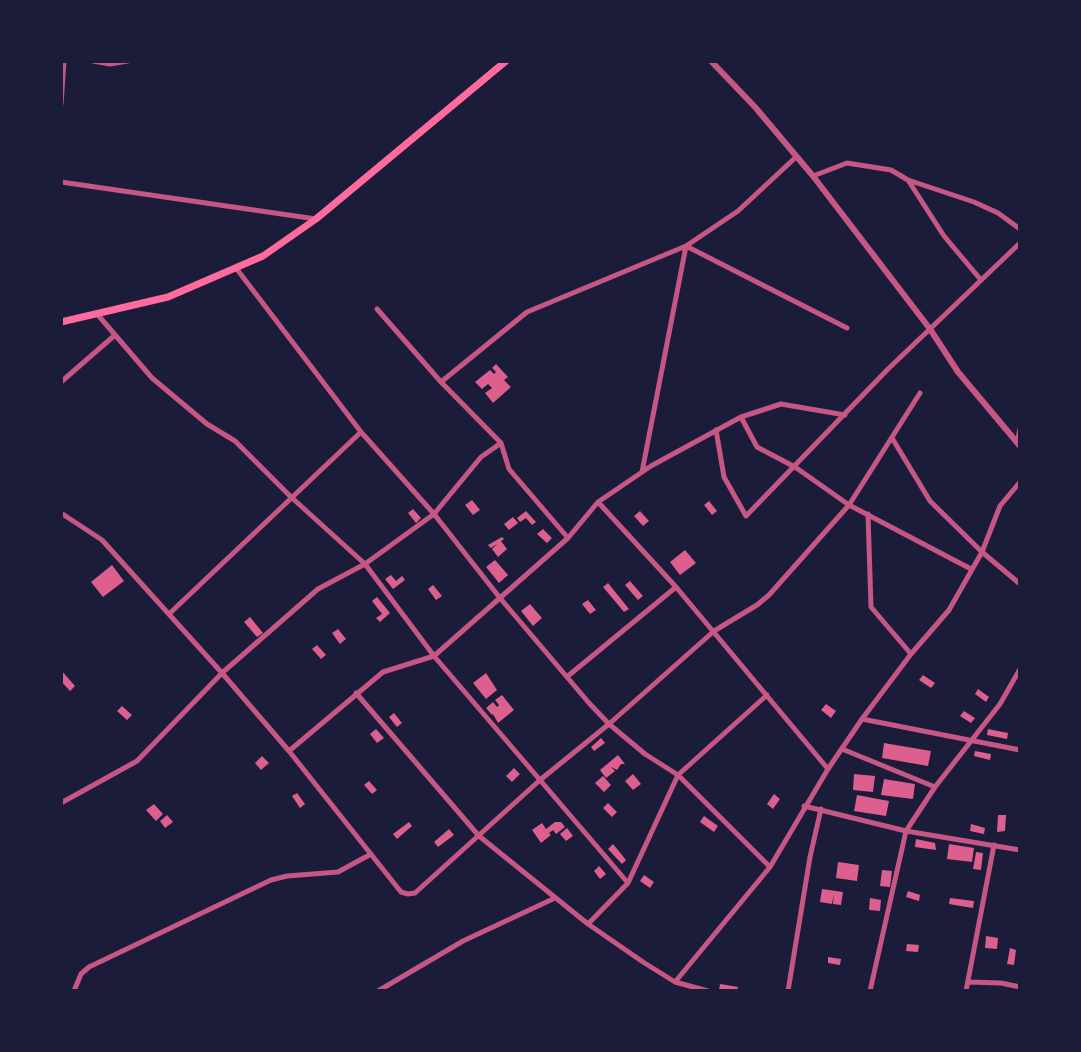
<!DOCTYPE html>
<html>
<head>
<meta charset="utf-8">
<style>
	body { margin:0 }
	#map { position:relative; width:1081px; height:1052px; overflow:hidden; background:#1b1b3a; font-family:Overpass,sans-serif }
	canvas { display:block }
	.frame { position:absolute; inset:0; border:63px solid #1b1b3a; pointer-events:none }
</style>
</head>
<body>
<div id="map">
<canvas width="1081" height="1052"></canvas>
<div class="frame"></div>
</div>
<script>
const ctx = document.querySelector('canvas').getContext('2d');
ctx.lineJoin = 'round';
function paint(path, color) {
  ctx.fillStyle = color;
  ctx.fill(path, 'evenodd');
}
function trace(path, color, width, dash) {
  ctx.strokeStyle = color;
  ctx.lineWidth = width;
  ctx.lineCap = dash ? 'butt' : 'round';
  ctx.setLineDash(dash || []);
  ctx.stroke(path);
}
const building = new Path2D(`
	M496,364L508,377L504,380L511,387L493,403L485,393L492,388L488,384L482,389L475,382L490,370L494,374L496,372L492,368Z
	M472,500L480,510L473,515L465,505Z
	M709,501L717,511L712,515L704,505Z
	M413,509L421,518L416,523L408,513Z
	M526,511L536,522L532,525L526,518L520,522L517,518Z
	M640,511L649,521L643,526L634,516Z
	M513,517L518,523L509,530L504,524Z
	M543,529L552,538L547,543L537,534Z
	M502,537L504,539L501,541L507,549L498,557L492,549L497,544L491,548L488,545Z
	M685,550L696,563L680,575L670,562Z
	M495,560L508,575L499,583L486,567Z
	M112,565L124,581L103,597L91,582Z
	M391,575L396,581L402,576L405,580L393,589L385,579Z
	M630,581L643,596L638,600L625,585Z
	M608,583L629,609L624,612L603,587Z
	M433,585L442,596L436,600L428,589Z
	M377,597L390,613L380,622L376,618L382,614L372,601Z
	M588,600L596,610L590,614L582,604Z
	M530,604L542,618L533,626L521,611Z
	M250,617L263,633L257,637L244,622Z
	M338,629L346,639L340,644L332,633Z
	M317,645L326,655L321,659L312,649Z
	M61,670L75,686L70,691L61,681Z
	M486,673L497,690L486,699L473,683Z
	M923,675L935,683L931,688L919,680Z
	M978,689L989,697L986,702L975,694Z
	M502,695L514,710L498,723L493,714L492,715L486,708L493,702L497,707L499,705L495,700Z
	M826,704L836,711L831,718L821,710Z
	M122,706L132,715L127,720L117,711Z
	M964,711L975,718L971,723L960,716Z
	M394,713L402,723L397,727L389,717Z
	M376,729L384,738L377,743L370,734Z
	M988,729L1008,733L1007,739L987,735Z
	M601,738L605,743L594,751L591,747Z
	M884,743L931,751L928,766L882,758Z
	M975,751L991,754L990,760L974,756Z
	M618,755L625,764H621L617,770L611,767L615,771L606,778L600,770Z
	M262,756L269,763L261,770L255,763Z
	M514,768L520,774L512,782L506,776Z
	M633,774L641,784L633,790L625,781Z
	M854,774L875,776L873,792L853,790Z
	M603,776L611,785L604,792L595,783Z
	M884,779L915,784L913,799L881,795Z
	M369,781L377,790L372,794L364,785Z
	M297,793L305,804L300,808L292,796Z
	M774,794L780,799L773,809L767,804Z
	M857,795L889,801L886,816L854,811Z
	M608,803L617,812L612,817L603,808Z
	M154,804L163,814L156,821L146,810Z
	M167,815L173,822L165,828L160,821Z
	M998,815H1006L1005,831L997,832Z
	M704,816L718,826L714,832L700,822Z
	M409,822L412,826L397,839L393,834Z
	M555,822H561L565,827L556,834L553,830L549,833L551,835L541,843L532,830L542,823L546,829Z
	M971,824L985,828L984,834L970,831Z
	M567,828L573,836L566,841L560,834Z
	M449,829L454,835L438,847L434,842Z
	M916,839L935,843L936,850L915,847Z
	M613,844L626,860L622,864L608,849Z
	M949,844L974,848L972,862L947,859Z
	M976,852L983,853L981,870L973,869Z
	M838,862L859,865L857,881L836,878Z
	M599,866L606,874L600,879L594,871Z
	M882,870L892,871L890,887L880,886Z
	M644,875L654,882L650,888L640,881Z
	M822,889L843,892L841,905L833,904L834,894L832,904L820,902Z
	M908,891L920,895L919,901L906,897Z
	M870,898L881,900L880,911L869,910Z
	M950,898L974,901L973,908L949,904Z
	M986,936L998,938L997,949L985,948Z
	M907,944L919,945L918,952L906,951Z
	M1010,948L1016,950L1014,965L1007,964Z
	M828,957L841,959L840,965L828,963Z
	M720,984L738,987L737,991L719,990Z`);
const minor = new Path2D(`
	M93,61L110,64L128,61
	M61,104L64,61
	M813,176L847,163L891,170L908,180L974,202L998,213L1020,229
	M908,180L944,236L981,280
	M61,182L316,219
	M236,268L361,432L434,514L500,598L589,703L609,724L645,754L678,775L770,867
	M377,309L441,382L501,443L509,469L568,538
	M98,315L152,378L207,424L235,441L291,497L365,564L434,656L628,883
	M61,382L115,335
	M441,382L527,312L686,246L847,328
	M741,417L757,447L795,467L849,505L971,569
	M716,430L724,477L746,516L888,369L1020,243
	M892,438L930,501L982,552L1020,584
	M1017,442L1020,429
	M642,472L686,246L738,211L796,157
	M598,502L676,587L828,769
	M61,513L102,540L222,673L289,751L401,892L408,894L415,893L540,780L609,724L714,631L757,605L769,595L849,505L920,393
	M868,514L871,607L911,654
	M169,614L361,432
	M568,676L676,587
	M356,693L479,836L588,924L643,962L675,982L708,991
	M862,719L1020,750
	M842,749L935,787
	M289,751L383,672L434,656L568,538L598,502L651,466L741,417L781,404L845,415
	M61,803L137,761L222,673L318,589L365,564L434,514L481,457L501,443
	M804,806L906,831L1020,850
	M588,924L628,883L678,775L767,695
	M675,982L770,867L828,769L862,719L911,654L949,610L982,552L1000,506L1020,482
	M969,982L1001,983L1020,987
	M74,991L81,974L89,967L271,880L287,876L338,872L371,854
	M378,991L463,941L555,898
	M788,991L810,857L821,809
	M870,991L906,831L935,787L1000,704L1020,669
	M966,991L994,845`);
const tertiary = new Path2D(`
	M711,61L755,107L813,176L930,329L958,372L1020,446`);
const secondary = new Path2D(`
	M61,322L168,297L263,256L316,219L506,61`);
paint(building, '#dd5f8e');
trace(minor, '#c65784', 5);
trace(tertiary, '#c65784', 6);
trace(secondary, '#ff6b9d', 7);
</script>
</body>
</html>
